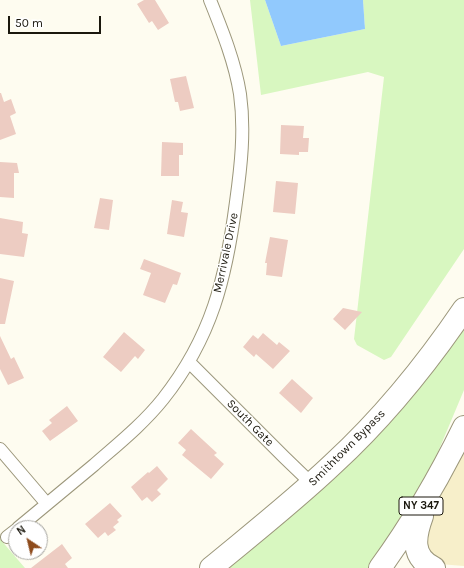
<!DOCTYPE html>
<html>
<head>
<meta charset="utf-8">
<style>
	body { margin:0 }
	#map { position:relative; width:464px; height:568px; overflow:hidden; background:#fefcf0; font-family:Karla,sans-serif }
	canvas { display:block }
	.north { position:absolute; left:8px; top:520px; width:40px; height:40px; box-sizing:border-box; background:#fff; border:1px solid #a3a29e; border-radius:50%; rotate:325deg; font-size:11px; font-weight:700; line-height:16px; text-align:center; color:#1a170d }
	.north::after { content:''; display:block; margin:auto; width:14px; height:18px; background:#8e4b1c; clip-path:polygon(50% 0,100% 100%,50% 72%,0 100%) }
	.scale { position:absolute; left:8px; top:16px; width:93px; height:18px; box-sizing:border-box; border:2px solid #1a170d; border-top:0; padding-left:5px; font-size:12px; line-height:14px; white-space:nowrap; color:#1a170d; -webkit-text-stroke:3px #fff; paint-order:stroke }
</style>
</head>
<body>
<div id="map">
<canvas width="464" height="568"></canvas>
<div class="north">N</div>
<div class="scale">50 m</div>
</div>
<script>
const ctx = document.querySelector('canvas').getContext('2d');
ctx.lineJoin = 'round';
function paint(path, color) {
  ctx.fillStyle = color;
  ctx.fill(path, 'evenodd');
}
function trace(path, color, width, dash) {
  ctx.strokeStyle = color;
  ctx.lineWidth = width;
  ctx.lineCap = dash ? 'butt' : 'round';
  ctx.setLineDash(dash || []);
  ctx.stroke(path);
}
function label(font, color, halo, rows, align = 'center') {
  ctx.font = font + ' Karla,sans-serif';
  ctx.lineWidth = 3;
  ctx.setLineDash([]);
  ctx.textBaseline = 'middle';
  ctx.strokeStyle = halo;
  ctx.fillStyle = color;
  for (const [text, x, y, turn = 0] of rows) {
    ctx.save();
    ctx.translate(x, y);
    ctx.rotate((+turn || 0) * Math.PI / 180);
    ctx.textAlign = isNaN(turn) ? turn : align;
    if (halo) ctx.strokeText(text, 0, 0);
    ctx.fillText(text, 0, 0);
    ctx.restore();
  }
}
const built = new Path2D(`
	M464,435V566L439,564L425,555L424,527Z`);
const green = new Path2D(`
	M250,0H265L281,46L365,29L363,0H464V249L391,357L384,360L357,345L354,339L384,77L368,72L261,95Z
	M464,324V390L425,483L369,568H224Z
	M0,539L25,568H0Z`);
const water = new Path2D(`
	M265,0H363L365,29L281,46Z`);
const building = new Path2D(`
	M144,0H155L169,23L158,30L152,21L149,23L137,4Z
	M186,76L194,108L180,111L178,102H175L170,79Z
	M0,93H1L4,102L11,99L16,113L10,116L16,134L0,140Z
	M281,125L304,126L303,138H309L308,152H299V155L280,154Z
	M162,142L183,143V155H179V176H161Z
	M0,162L17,163L19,173H14V198L0,197Z
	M276,181L298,183L295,214L273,212Z
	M100,198L113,200L109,230L94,228Z
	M172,200L183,202L181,212L188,213L184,237L167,234Z
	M0,218L23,222L22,233L28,234L24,257L0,254Z
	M270,237L288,240L282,277L266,275L267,263H265Z
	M144,259L181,273L177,285L173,284L165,303L143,295L151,273L140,269Z
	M0,278L14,281L5,324H0Z
	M343,308L362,312L345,330L333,319Z
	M124,332L145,350L138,359L135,356L121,372L103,357Z
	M263,333L277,345L279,342L290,351L273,369L256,354L254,357L243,347L253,335L258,339Z
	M0,336L11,359L14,357L24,378L8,385L0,369Z
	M292,379L313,398L301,413L279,393Z
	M67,406L78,421L50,441L42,431L52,423L49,420Z
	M191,429L217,453L214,455L224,464L211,479L182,455L186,450L178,443Z
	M157,466L168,479L157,490L161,494L152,502L147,497L142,501L131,487L148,472L149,473Z
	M110,503L122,516L117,520L119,522L113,527L116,530L108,536L105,532L98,538L85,524Z
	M62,544L72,558L65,564L68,568H31Z`);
const street = new Path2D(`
	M189,362L284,457L312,484
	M0,449L47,504
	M18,528C43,507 69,486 94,465C118,444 143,424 163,399C212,337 226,278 236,202C241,166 245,130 240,94C235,62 222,30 210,0
	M7,537L16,530`);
const highway = new Path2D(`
	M422,516C415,535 410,557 434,568
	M211,568C252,534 294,501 333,464C383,418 426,365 464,309
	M380,568C412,524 440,476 464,427`);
const shields = [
	[421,506,44]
];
const shieldNames = [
	["NY 347",421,506]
];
const streetNames = [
	["Merrivale Drive",226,253,-78],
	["South Gate",250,423,45],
	["Smithtown Bypass",347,448,-45]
];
paint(built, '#f7efca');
paint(green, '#d8f7c0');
paint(water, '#91c9fd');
paint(building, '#edccc2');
trace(street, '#9c977b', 14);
trace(highway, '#9c977b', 24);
trace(street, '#fff', 12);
trace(highway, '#fff', 22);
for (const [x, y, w] of shields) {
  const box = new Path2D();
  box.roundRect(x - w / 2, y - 9, w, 18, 3);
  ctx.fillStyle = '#fff';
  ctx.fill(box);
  trace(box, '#1a170d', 1);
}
label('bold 11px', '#1a170d', null, shieldNames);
label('12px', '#1a170d', '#fff', streetNames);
</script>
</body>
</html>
